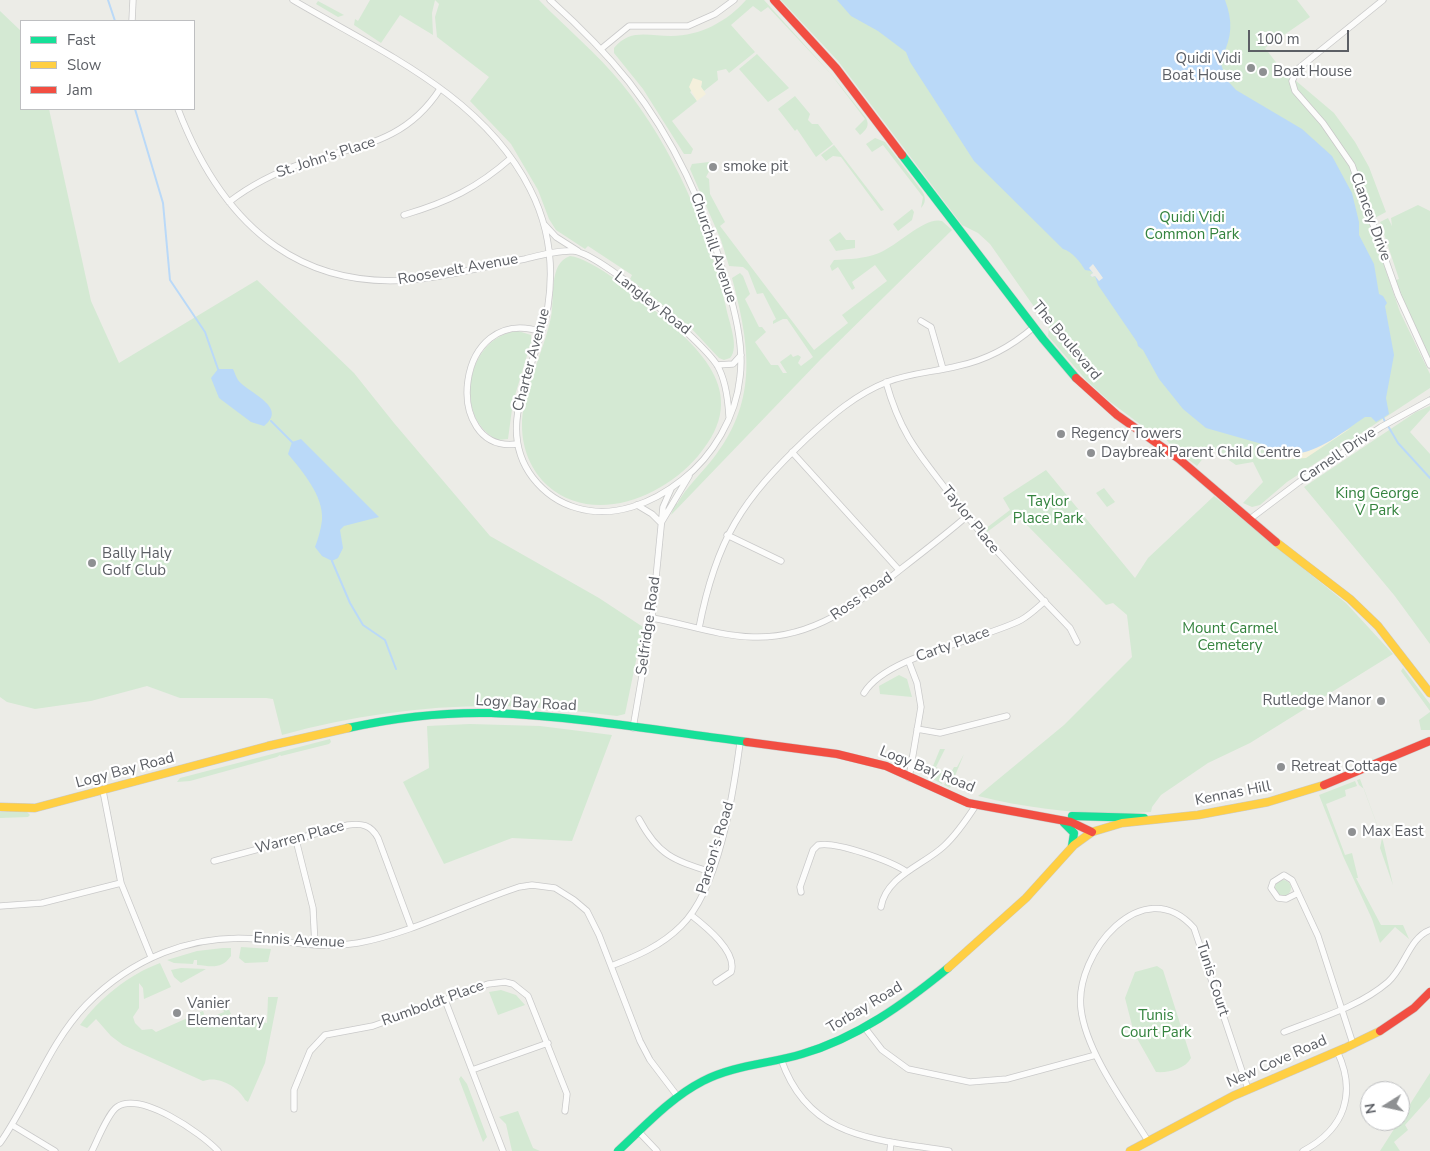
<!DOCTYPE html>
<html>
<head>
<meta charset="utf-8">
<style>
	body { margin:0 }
	#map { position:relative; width:1430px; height:1151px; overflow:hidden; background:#ecece7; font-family:"Nunito Sans",sans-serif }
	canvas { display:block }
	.legend { position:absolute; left:20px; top:20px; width:175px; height:90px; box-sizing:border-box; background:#fff; border:1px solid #bebfc1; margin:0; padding:6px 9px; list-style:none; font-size:15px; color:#5c5f65 }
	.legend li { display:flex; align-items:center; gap:10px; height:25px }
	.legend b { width:25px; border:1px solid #bebfc1 }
	.north { position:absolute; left:1360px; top:1081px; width:50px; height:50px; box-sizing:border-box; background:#fff; border:1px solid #bebfc1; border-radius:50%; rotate:260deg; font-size:14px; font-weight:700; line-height:20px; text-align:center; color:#5c5f65 }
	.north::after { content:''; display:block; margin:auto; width:18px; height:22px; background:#8e9092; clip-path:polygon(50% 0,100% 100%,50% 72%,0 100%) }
	.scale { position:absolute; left:1248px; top:30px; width:101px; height:22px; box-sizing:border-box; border:2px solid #5c5f65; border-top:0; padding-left:6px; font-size:15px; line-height:18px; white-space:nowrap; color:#5c5f65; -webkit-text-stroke:4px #fff; paint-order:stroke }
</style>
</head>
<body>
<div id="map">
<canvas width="1430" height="1151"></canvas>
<ul class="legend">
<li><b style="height:6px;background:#16e098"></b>Fast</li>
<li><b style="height:6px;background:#ffcf43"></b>Slow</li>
<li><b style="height:6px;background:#f24e42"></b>Jam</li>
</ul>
<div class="north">N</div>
<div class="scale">100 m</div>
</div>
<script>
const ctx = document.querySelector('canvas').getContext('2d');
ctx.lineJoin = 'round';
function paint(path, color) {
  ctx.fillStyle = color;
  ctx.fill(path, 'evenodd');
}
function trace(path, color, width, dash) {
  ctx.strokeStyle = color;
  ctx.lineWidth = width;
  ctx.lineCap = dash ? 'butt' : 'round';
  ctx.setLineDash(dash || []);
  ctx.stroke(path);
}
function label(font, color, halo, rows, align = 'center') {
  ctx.font = font + ' "Nunito Sans",sans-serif';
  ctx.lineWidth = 4.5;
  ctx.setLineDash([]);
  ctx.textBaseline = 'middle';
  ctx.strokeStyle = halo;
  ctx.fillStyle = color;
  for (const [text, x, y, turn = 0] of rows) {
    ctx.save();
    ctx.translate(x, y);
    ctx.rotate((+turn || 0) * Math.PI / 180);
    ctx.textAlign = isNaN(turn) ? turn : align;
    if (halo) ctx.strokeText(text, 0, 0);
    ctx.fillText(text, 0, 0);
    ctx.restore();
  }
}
const green = new Path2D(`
	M370,0H435L432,13L433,35L400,15L381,43L354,25L355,19L358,21Z
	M435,0H539C566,28 597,53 622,84C673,147 708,228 726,307C728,320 740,347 730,358L724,360L719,358L690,327L630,279L632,275L588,246L585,249L556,230L549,219L538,190L511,144L470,101L489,77L437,37L435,17L439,4Z
	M746,0H764L831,74L866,118C870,126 866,130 860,135L855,129L865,119L830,73L768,7L761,12L753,6L731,25L755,52L729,73L726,69L717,71L718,80L704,91L701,87L702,81L690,92L697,101L672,121L693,149L691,154H684L643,89L614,53V48C630,28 649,36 671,36C700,36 728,21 746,0Z
	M781,0H1297L1310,17L1265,48L1285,74L1295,80L1334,113L1355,142L1369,167L1386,212L1369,221L1400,312L1430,374V388L1287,482L1260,505L1252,507L1243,503L1263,482L1253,462L1236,465L1211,448L1197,466L1173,448L1165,438L1152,433L1109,401L1086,380L1048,336L1049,328L990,244L978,233L962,225L838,61Z
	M318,1L344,15L338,17L316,4Z
	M0,11L21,31V109H49L91,301L119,363L257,280L354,373L394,423L490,536L599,598L643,627L625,714L617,716C576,711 534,706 492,706C421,706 350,716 282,735L273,699L266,698H180L147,686L91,701L35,709L7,702L0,697Z
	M757,54L789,88L768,102L739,69Z
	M795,96L810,114L808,120L812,124H818L833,144L816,157L797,129L795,131L778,109Z
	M875,138L885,142L922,191C926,197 926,203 921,208L923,197L883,145L872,152L866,144Z
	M834,145L884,210L881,211L841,157L833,156L826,161L821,155Z
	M709,162L713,164L706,177L709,179L710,194L725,222L720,226L814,350L848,323L842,315L887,281L875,265L852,282L855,288L852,290L838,267L832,271L830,266L834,260C850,259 864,259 879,253C898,245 926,216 942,221L952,230L821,359L671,515L675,503L677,504C687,486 702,473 715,456C759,398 749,343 732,278L740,273L743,276L750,294L745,299L759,327H762L766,332L755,342L771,365H778L783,373H787L780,362L791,354L793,357L798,355L801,357L798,363L801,366L813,357L787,319H783L773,324V321L776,319L763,293L757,294L748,271L743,267L729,266L721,240L690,169L692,164Z
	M1418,205L1430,211V365L1393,281L1399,279L1380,222L1388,218L1392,226L1391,218Z
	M912,209L914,212L912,220L898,231L893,224Z
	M840,232L846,240H855V248L836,251L829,240Z
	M570,256C592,259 629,289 646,303C695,345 755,390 698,456C663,497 594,526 548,486C531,471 522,448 522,426C521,396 545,348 551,317C555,299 548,263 570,256Z
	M518,331L531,335V342L513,402L508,439L498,440C452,418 466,336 518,331Z
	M1430,406V410L1410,432L1430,454V644L1394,595L1304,487L1416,412Z
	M1046,470L1135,578L1148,558L1214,496L1346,603L1393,654L1250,743L1208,763L1161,795L1152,807L1151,812C1093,816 1034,810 978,796L1064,725L1132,657L1127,615L1113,603L1106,605L1014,512L987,532L985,529L1010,510L1003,498Z
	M1104,488L1115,502L1107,507L1096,493Z
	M1403,668L1430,704V711L1401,671Z
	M899,675L907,679L912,697L880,694L879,686Z
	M1430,712V730H1421L1419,720Z
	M470,724L540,726L612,735L572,841L512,838L444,864L403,782L429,768L427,726Z
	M330,739L331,742L329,744L281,756L280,755L277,757L190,781L177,782L180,778Z
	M940,749H945L936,767L948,773L947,774L933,766Z
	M964,754L950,788L944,785L954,767H957Z
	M932,768L946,776L942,784L929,777Z
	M1360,779L1383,841L1393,885L1380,848L1382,838L1364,789L1359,785L1357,780Z
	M1355,781L1357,786L1345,790L1346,796L1326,804L1345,855L1352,853L1358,878H1356L1381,925H1403L1409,939L1395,927L1380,943L1372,919L1343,856L1319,795Z
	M26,811L30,815L28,817L0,818V812Z
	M1275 888a8 8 0 1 1 16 0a8 8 0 1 1-16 0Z
	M241,947L271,949L268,962L245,963L239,958Z
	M223,948H231V956C221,970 211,966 197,965V960H194L193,964L174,963L167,960L197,951Z
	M160,963L171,987L144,999L143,988L139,983V1008L133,1017L135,1023L142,1030L152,1029L156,1032L192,1016L210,1024L232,1015L267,1023L268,997H278L265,1063L248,1102L245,1100C239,1087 218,1075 203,1081L123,1045L111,1036L96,1019L87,1028L80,1025C100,998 128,975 160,963Z
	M1157,966L1163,970L1191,1058C1185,1069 1169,1073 1156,1072L1134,1033L1125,998L1135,972Z
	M181,968L206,969L181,983L174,977L171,970Z
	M501,990L516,995L525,1005L498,1015L489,992Z
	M225,1000L231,1014L210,1023L193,1015L203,1011L206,1019L224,1012L221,1002Z
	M1430,1073V1097L1405,1125L1408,1130L1394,1142L1400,1151H1380Z
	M461,1076L467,1084L487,1137L483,1142L459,1079Z
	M518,1111L533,1148L540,1151H512L506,1124L499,1117Z`);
const sand = new Path2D(`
	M693,78L702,81L701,87L706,94L697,101L689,87Z
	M1351,428L1306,458L1278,460L1264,455L1265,447L1301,453Z`);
const water = new Path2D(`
	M837,0H1225C1233,21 1232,37 1222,57L1218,55L1226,79L1236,90L1302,129L1332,156L1352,193L1359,222V235L1374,264L1379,294L1383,296L1387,303L1385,306L1394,355L1386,398L1389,414L1376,422L1371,417H1365C1344,431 1319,453 1292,454C1283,455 1274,449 1265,447L1262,444L1206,428L1183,409L1159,379L1143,350L1138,346L1137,342L1098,285L1095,276L1092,277L1090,275L1093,273L1091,271L1085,270C1081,263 1072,251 1063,249L974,161L910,62L906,52L878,31L851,16Z
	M218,369H233C235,373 236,377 238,380C248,393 289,407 264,426L251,422L219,398L211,378Z
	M301,439L379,517L344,526L340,530L343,548L338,558L332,561L322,556L315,547C318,539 321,529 322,520C324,496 302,471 288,454L292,442Z`);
const pier = new Path2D(`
	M1093,264L1103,278L1099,281L1095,276L1092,277L1090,275L1093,273L1089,268Z`);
const stream = new Path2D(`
	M108,0L115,21
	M135,109L163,203L170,280L205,332L218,369
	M1383,417L1385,422
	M271,421L292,442
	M1388,426L1398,443L1430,478
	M332,561L350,603L363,625L385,640L396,669`);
const street = new Path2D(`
	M293,0C379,51 483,95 530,189C549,226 554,266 548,306C539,363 492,425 533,478C544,492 559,503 577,508C614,519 653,503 682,480C713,456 736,417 740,377C744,347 736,314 727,285C707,212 676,142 629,82C605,52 578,25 550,0
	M1383,0L1299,68L1292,81L1295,91L1323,123L1352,165L1398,295L1430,365
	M132,21L133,0
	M601,49L629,26H688L715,14L734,0
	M178,109C224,229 306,300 440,276C468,271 497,264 525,259C541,255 558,250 573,251C599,252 702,341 717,365C726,380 728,399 729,416
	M229,202C251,185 277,172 303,163C359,145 405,143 440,89
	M404,215C448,202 477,188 511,158
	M544,224L556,237L578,251
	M921,321L931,327L943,369
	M717,365L733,364L741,355
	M886,382C901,436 920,455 952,497C988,545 1029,585 1070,628L1077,642
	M517,444C441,454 454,302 542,332
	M792,452L899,570
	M637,505L652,514L661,523
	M1250,519L1299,482L1381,427L1430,400
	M661,523L689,476
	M727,535L781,561
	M652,618C686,624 718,636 753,637C813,639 857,604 901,569C923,552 945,535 966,517
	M699,628C716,539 742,500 807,438C831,416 856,394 887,382C910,373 934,372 958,366C987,360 1012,346 1034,327
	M909,662L917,683L921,707L909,778
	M864,693C887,655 980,641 1021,620C1030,615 1037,608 1045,601
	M633,728L652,618L663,507L671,489
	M917,729L940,733L1007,716
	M103,791L121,883L151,957
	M639,819C658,855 673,860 711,872
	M296,840L313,908L315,945
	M214,861L348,825C362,823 371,825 378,838L411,927
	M801,892L800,887L813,850L818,845C836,841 891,861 907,872
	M1298,893L1286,899L1278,898L1271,888L1273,882L1284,875L1292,880L1318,936L1353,1044
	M0,906L42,903L121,883
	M881,907C886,876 924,865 944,846C957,834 967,819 976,805
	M691,915C705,926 738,952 731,972L716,982
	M611,966C637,956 661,946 681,926C719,889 733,795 740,743
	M445,1000L503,1151
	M865,1028L882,1050L908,1069L970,1082L1007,1079L1096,1055
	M1284,1032C1319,1018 1359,1007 1388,982C1405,967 1409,938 1430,930
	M781,1059C809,1140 876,1139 949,1151
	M472,1070L548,1043
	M294,1109V1090L310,1051L325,1035L373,1026L488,984L505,982L513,984L528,996L567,1094L565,1111
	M12,1125L55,1151
	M639,1132L657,1151
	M1148,1141C1125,1104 1086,1052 1081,1009C1074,954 1143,870 1194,928L1248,1089
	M0,1143C31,1099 49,1043 86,1005C131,959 192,933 257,939C291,942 324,949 358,943C412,933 467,904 519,887L532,885L555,888L574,900L587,911L599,935L640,1041L650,1060L678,1097
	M92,1151C97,1141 108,1113 117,1107C141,1091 201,1133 218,1151
	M890,1151L891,1142
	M1303,1151C1345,1129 1357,1093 1337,1051`);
const fast = new Path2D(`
	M902,155L1043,339L1076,378
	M348,728C393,718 444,712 491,713C576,716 662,731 747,742
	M1072,816L1144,818
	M1064,823L1074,833L1072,846
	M618,1151C645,1126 670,1098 703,1081C734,1065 769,1064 802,1054C857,1038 904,1004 948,968`);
const slow = new Path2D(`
	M1276,542L1350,599L1378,626L1430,693
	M0,807L35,808L268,746L348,728
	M948,968L1026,898L1074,845L1092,832L1122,823L1198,815L1268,802L1324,785
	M1130,1151L1233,1096L1345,1048L1380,1031`);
const jam = new Path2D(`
	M774,0L836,68L902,155
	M1076,378L1117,415L1179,459L1276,542
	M747,742L837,754L886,766L968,803L1071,822L1092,832
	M1324,785L1430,741
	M1380,1031L1414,1008L1430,992`);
const markers = [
	[1251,68,5,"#8e9092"],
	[1263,72,5,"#8e9092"],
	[713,167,5,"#8e9092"],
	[1061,434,5,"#8e9092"],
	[1091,453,5,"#8e9092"],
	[92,563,5,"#8e9092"],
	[1381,701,5,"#8e9092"],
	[1281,767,5,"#8e9092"],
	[1352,832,5,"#8e9092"],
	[177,1013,5,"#8e9092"]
];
const poiNames = [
	["Quidi Vidi",1241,59,"right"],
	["Boat House",1241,76,"right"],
	["Boat House",1273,72],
	["smoke pit",723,167],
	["Regency Towers",1071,434],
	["Daybreak Parent Child Centre",1101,453],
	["Bally Haly",102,554],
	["Golf Club",102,571],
	["Rutledge Manor",1371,701,"right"],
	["Retreat Cottage",1291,767],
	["Max East",1362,832],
	["Vanier",187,1004],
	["Elementary",187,1021]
];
const streetNames = [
	["St. John's Place",326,158,-18],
	["Clancey Drive",1370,217,70],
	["Churchill Avenue",713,248,71],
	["Roosevelt Avenue",458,270,-10],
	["Langley Road",652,304,38],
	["The Boulevard",1066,341,50],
	["Charter Avenue",532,360,-75],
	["Carnell Drive",1338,456,-34],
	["Taylor Place",970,520,51],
	["Ross Road",862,597,-35],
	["Selfridge Road",649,626,-82],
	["Carty Place",953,645,-20],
	["Logy Bay Road",526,704,3],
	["Logy Bay Road",927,770,22],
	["Logy Bay Road",125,771,-15],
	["Kennas Hill",1233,794,-11],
	["Warren Place",300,838,-15],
	["Parson's Road",716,848,-73],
	["Ennis Avenue",299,941,3],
	["Tunis Court",1212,979,72],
	["Rumboldt Place",433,1004,-20],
	["Torbay Road",865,1008,-31],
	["New Cove Road",1277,1062,-24]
];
const parkNames = [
	["Quidi Vidi",1192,218],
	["Common Park",1192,235],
	["King George",1377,494],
	["V Park",1377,511],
	["Taylor",1048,502],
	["Place Park",1048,519],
	["Mount Carmel",1230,629],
	["Cemetery",1230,646],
	["Tunis",1156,1016],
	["Court Park",1156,1033]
];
paint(green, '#d4e9d3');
paint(sand, '#f4f0dc');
paint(water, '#bad9f8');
paint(pier, '#ecece7');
trace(stream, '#bad9f8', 2);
trace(street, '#c9c9c9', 7);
trace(fast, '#cacaca', 9);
trace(slow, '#cacaca', 9);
trace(jam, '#cacaca', 9);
trace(street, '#fcfcfb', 5.5);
trace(fast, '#16e098', 8);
trace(slow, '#ffcf43', 8);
trace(jam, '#f24e42', 8);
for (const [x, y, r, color] of markers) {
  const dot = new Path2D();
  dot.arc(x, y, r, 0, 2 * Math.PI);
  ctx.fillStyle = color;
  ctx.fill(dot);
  trace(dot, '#fff', 2);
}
label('15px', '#5c5f65', '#fff', poiNames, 'left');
label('15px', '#5c5f65', '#fff', streetNames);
label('15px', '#34833e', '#fff', parkNames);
</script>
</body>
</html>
